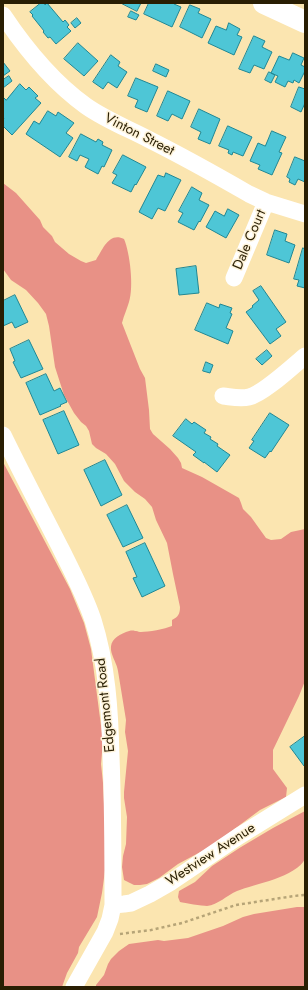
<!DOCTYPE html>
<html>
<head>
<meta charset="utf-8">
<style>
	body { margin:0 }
	#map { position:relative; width:308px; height:990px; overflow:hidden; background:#fbe5b0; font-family:Jost,sans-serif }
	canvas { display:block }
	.frame { position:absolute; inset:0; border:4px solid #291e03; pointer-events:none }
</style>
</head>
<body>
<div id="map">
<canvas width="308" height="990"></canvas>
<div class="frame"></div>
</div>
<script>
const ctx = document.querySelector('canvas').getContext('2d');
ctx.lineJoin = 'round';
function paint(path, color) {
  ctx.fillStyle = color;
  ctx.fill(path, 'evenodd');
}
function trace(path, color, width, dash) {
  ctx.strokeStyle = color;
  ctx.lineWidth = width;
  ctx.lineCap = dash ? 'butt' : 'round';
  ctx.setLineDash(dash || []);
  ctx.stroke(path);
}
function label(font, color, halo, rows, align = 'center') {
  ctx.font = font + ' Jost,sans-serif';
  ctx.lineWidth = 3;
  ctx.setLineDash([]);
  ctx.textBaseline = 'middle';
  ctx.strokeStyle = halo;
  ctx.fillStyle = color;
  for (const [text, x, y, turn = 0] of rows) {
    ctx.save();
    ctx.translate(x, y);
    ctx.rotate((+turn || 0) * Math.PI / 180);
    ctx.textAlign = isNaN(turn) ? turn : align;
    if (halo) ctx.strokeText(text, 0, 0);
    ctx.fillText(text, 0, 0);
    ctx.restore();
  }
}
const forest = new Path2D(`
	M3,183L16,193L40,220L43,227L52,236L55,242L69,254L81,261L86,263L96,260C103,249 109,232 124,239C130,253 134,287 129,302C127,309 124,315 122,323L140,369L145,378L149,410L150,429L153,434L170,449L178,458L181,463L182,468L202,477L239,498L241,503L243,509L251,517L266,538L271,540L281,539L291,532L305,529V681L299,696L273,750V769L287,788L286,797L260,810L225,836L206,849L178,864L159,878L147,884L140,885H134L124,880L122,867L123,856L126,844L127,817L124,798V792L128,751L125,732L126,720L118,671C117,664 112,657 111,650C110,640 117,636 126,632C129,631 132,630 135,631C139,631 137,632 141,632C148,632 165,629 172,626V620C178,617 180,614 180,607L173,574L167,543L156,520L152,507L145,499L135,492L124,481L115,464L106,454L96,448L92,444L89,431L86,426L81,422L74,413L64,395L55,367L49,326L46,314L38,303L26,290L11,280L3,269Z
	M3,462L70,589L84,623L91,649L103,741L101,764L103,783L105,825L106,863L102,893L97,917L79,947L78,953L67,973L62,987H3Z
	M305,811V859C296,877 255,884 237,891C227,895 218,905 207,906C202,906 185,903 180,902L178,897L179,891L195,882L212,866L241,847L273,828Z
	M297,907H305V987H96V985L104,975L108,964L111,959L119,951L129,944L158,940L164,941L188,938L223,926L243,917L254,914Z`);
const building = new Path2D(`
	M41,3H44L45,5L47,3L63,22L65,20L69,25L67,27L71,31L56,44L50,37L48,38L43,32L44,31L32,16L33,15L30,12Z
	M121,3H141L137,11Z
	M149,3H174V4L181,7L172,27L144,14Z
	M190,5L200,9L198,13L211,19L202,38L180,27Z
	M131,11L139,15L136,20L128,17Z
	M77,18L81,23L75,28L71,23Z
	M229,23L240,29L237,35L242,37L234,55L208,43L216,26L226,30Z
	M254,36L265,41L262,47L272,52L264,69L254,65L250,73L239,69Z
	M78,43L98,61L84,76L64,59Z
	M293,53L304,58L301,65L305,67V71L299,83L294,80L293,83L288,81L285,87L275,82L278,76L271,73L279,56L289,60Z
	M111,55L120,62L118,66L127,72L117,88L108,82L103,89L93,82Z
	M3,62L10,71L3,76Z
	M156,64L169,70L166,77L153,71Z
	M269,72L275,75L271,83L265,80Z
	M9,76L12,81L3,88V80Z
	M136,78L158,87L147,112L135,107L138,100L128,96Z
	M20,84L26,90L29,87L38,96L35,98L41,103L12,135L3,126V120L4,118L3,117V99L4,98L6,100Z
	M299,87L305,89V103L301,112L291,107Z
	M168,91L190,101L182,119L172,114L168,121L157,116Z
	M199,109L220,119L210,144L198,139L201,132L191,127Z
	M48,111L56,116L58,112L74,123L66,133L73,138L60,157L26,134L34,121L39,124Z
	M228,126L252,137L243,156L233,152L232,155L228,153L229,150L219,146Z
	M272,131L286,137L279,152L282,153L272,175L258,169L260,165L250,161L258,143L265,146Z
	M81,134L96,142L98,139L103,142L102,145L112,150L104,167L102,166L98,174L85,167L89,159L80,155L77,161L69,157Z
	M123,155L146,167L136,185L135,184L131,192L112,183L117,175L113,173Z
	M295,157L305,161V182L298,179L295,185L289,182L290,179L287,177Z
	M166,173L181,180L165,211L158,208L152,219L139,212L158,175L164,177Z
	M192,187L202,193L199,200L209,205L200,222L199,221L194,230L178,222L183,213L179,211Z
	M228,209L239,215L226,238L206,227L215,211L224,216Z
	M275,230L287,234L285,241L295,245L289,263L267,255Z
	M303,248L305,249V288L297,286L299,280L294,279Z
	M196,266L199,293L179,295L176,269Z
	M261,286L286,322L276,329L281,336L270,344L246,312L253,307L252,306L259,300L253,291Z
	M15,295L28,322L15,328L12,322L3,326V301Z
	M207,303L219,308L220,304L232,308L230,313L232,314L226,328L233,331L228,344L195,330Z
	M29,340L43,369L21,378L13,362L15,361L10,349Z
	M267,350L272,356L262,365L256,359Z
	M206,362L213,365L210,373L203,371Z
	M46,374L54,391L60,388L67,402L60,405L61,406L40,415L26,383Z
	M64,411L79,445L58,454L43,420Z
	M270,413L289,425L271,452L270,451L265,458L249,448L254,441L252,440Z
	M186,419L192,424L194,422L206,430L204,433L211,437L210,439L218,444L217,446L230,455L217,472L204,462V463L193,455L196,452L173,436Z
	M105,460L122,495L101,506L84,470Z
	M127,505L143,538L123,547L107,515Z
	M145,543L165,586L142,597L133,578L137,577L126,552Z
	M305,736V765L304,766L290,747Z`);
const path = new Path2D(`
	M120,934L151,930L182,923L236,905L294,896L305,895`);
const street = new Path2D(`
	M3,15C25,48 54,83 86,106C106,120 127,128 148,139C182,156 216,175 249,194L266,202L305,214
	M234,278L266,202
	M223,396C232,397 240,399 249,397C263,394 293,366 305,356
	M3,435C22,474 42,512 62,551C73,573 85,596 93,620C107,664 110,711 111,757C113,806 113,856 113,905L110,919L105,932L74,987
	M113,905L124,904L131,903L150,894L171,882L239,836L305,795`);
const secondary = new Path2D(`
	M264,3L305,22`);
const streetNames = [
	["Vinton Street",139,135,27],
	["Dale Court",250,240,-67],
	["Edgemont Road",106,705,-96],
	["Westview Avenue",211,855,-33]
];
paint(forest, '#e89186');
paint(building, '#4ec6d6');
trace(building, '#208794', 1);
trace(path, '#b6a477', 2.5, [3, 3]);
trace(street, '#fff', 17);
trace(secondary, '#fff', 22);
label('14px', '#291e03', '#fef3d9', streetNames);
</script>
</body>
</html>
